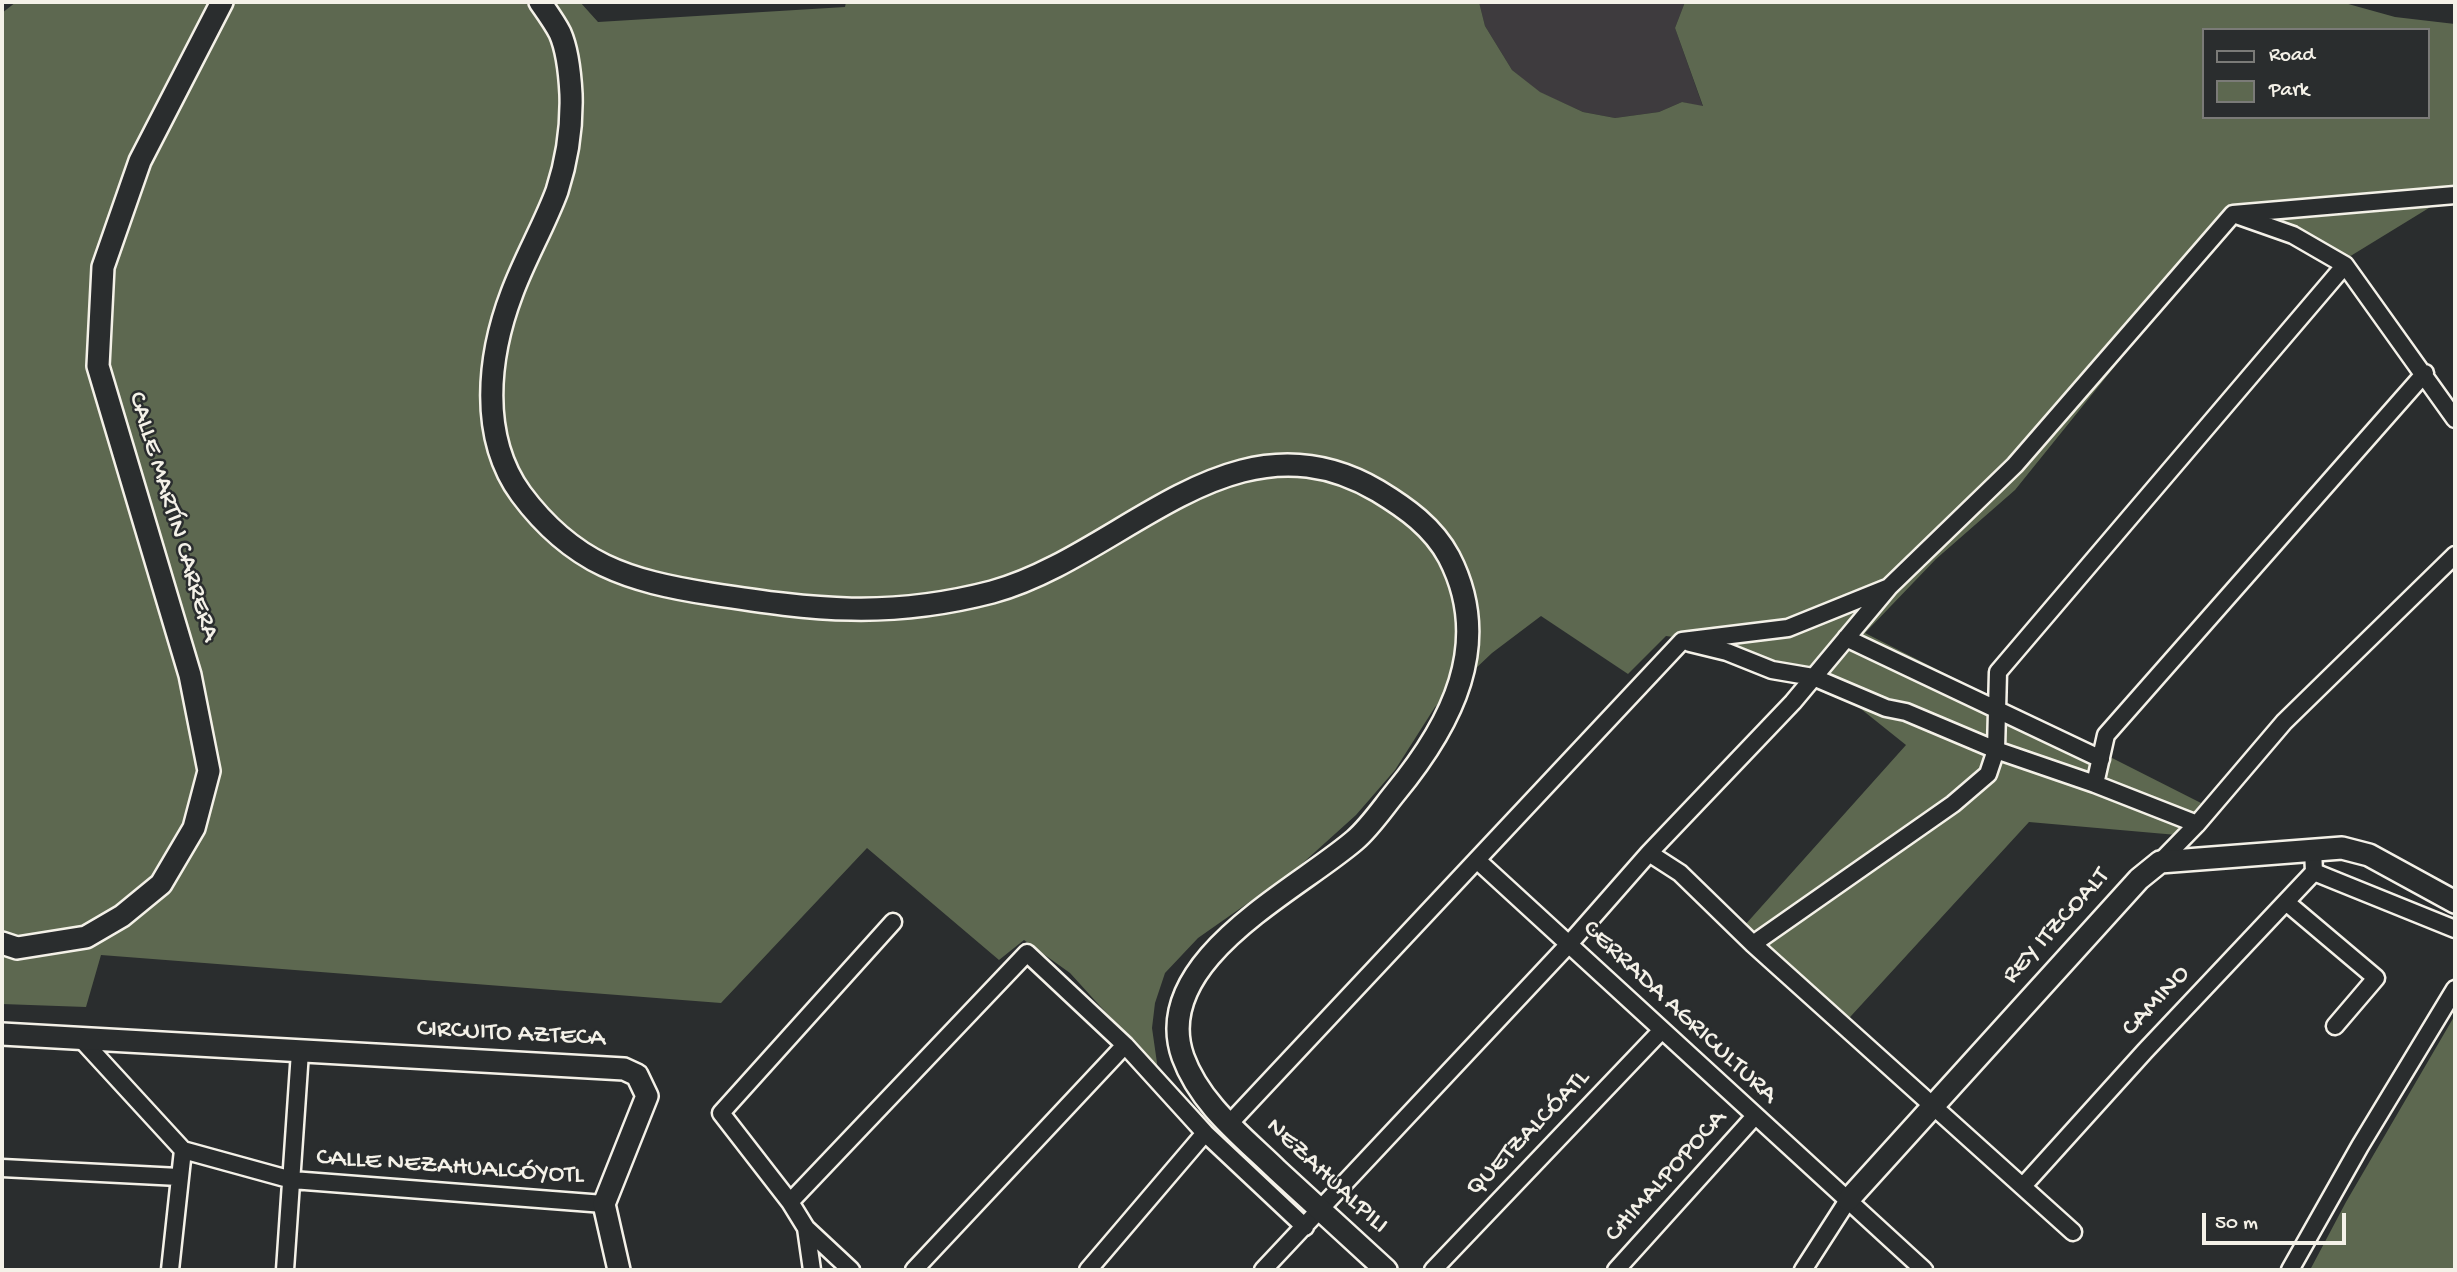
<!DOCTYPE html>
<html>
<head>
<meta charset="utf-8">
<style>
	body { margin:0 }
	#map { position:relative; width:2457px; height:1272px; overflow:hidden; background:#2a2d2e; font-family:"Gochi Hand",sans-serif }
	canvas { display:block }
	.frame { position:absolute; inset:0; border:4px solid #f4f1e8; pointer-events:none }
	.legend { position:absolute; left:2202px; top:28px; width:228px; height:91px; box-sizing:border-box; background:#2a2d2e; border:2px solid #7b7b78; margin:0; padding:9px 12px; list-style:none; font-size:21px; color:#f4f1e8 }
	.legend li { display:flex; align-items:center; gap:14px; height:35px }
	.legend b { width:35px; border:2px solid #7b7b78 }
	.scale { position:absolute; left:2202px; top:1213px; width:144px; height:32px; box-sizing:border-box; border:4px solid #f4f1e8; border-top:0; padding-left:9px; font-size:21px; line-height:24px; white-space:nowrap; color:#f4f1e8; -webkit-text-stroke:5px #2a2d2e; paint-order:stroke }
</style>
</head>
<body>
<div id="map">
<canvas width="2457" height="1272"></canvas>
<div class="frame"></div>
<ul class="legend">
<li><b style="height:9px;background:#2a2d2e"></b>Road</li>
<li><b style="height:19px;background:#5d6850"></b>Park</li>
</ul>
<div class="scale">50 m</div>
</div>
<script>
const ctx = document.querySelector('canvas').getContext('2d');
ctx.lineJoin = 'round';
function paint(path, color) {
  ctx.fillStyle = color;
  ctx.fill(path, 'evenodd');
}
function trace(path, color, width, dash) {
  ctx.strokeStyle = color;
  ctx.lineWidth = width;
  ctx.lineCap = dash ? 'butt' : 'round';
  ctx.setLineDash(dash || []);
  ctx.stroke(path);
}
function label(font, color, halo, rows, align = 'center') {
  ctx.font = font + ' "Gochi Hand",sans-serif';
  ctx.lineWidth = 5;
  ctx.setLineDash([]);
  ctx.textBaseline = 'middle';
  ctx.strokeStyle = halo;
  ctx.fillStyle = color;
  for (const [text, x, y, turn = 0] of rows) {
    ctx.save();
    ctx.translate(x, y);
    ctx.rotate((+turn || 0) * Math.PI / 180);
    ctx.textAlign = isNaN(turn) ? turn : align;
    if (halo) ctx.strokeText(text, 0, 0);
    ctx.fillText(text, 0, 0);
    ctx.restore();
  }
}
const built = new Path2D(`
	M1479,2H1685L1675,28L1703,107L1682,102L1659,112L1615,118L1583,112L1539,92L1512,70L1485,26Z`);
const green = new Path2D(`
	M16,2H580L598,22L845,7L846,2H1479L1485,26L1512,70L1540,92L1583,112L1615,118L1659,112L1682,102L1703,106L1675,28L1685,2H2341L2395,17L2455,24V192L2344,260L2236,216L2015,490L1936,559L1865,633L2201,803L2177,835L2029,822L1840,1028L1736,935L1906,745L1821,677L1731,645L1666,636L1628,674L1541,616L1492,653L1435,707L1395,770L1356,815L1295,870L1198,938L1165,973L1155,1003L1152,1028L1158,1070L1070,973L1024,940L999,960L867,848L721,1003L101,955L86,1007L2,1004V13ZM2203,30H2427V117H2203Z
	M2455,1015V1270H2310L2346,1202Z`);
const street = new Path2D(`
	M2239,216L2293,235L2345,265L2455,419
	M1846,638L2101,759
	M1690,643L1727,652L1772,670L1813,677L1886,708L1906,712L1996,750L2095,784L2197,824
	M2095,784L2106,735L2425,373
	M1649,853L1680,873L1753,944L2073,1232
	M1478,861L1924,1270
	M2160,862L2197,824L2284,722L2455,555
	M2314,872L2455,929
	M2286,902L2376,978L2335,1026
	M1753,944L1953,804L1988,774L1996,750L1998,672L2345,265
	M81,1039L183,1150L292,1180L604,1204
	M1229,1124L1682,641L1788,628L1887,588
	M2,1168L179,1177
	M2023,1186L2145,1051L2314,872L2313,849
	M790,1202L1027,953L1125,1045L1205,1133L1305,1227
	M806,1228L812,1270
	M170,1270L183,1150
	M285,1270L300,1052
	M851,1270L806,1228L790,1202L721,1113L893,922
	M914,1270L1125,1045
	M1088,1270L1205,1133
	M1263,1270L1569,944L1649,853L1793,702L1889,587L2015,465L2233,214L2455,195
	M1433,1270L1661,1031
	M1616,1270L1755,1116
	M1803,1270L1848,1200
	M2290,1270L2360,1146L2455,989`);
const secondary = new Path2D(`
	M540,2C547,12 555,23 560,33C568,51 570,75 571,94C572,126 567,160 557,191C544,226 525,258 512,293C488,356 479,436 521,494C573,564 628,581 711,594C815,610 888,619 992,592C1124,556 1232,405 1378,491C1406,508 1433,527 1449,557C1494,644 1451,725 1395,793C1382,809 1370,827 1355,840C1296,891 1149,961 1183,1057C1200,1104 1242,1136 1277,1170C1313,1203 1350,1237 1386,1270
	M2,943L17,948L86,937L122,916L161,884L194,828L209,771L190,675L98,366L103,267L140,161L222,2
	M2,1034L624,1069L637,1075L647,1096L604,1204L619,1270
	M1848,1200L2139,879L2160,862L2342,848L2369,855L2455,902`);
const streetNames = [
	["CALLE MARTÍN CARRERA",172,517,73],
	["REY ITZCOALT",2057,927,-48],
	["CAMINO",2157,1002,-47],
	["CERRADA AGRICULTURA",1679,1013,43],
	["CIRCUITO AZTECA",511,1035,3],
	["QUETZALCÓATL",1529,1134,-46],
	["CALLE NEZAHUALCÓYOTL",450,1168,4],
	["NEZAHUALPILI",1326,1177,43],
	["CHIMALPOPOCA",1667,1177,-48]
];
paint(built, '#3e3b3e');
paint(green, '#5d6850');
trace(street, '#f4f1e8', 21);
trace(secondary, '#f4f1e8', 26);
trace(street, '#2a2d2e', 16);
trace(secondary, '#2a2d2e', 21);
label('26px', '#f4f1e8', '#2a2d2e', streetNames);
</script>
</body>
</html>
